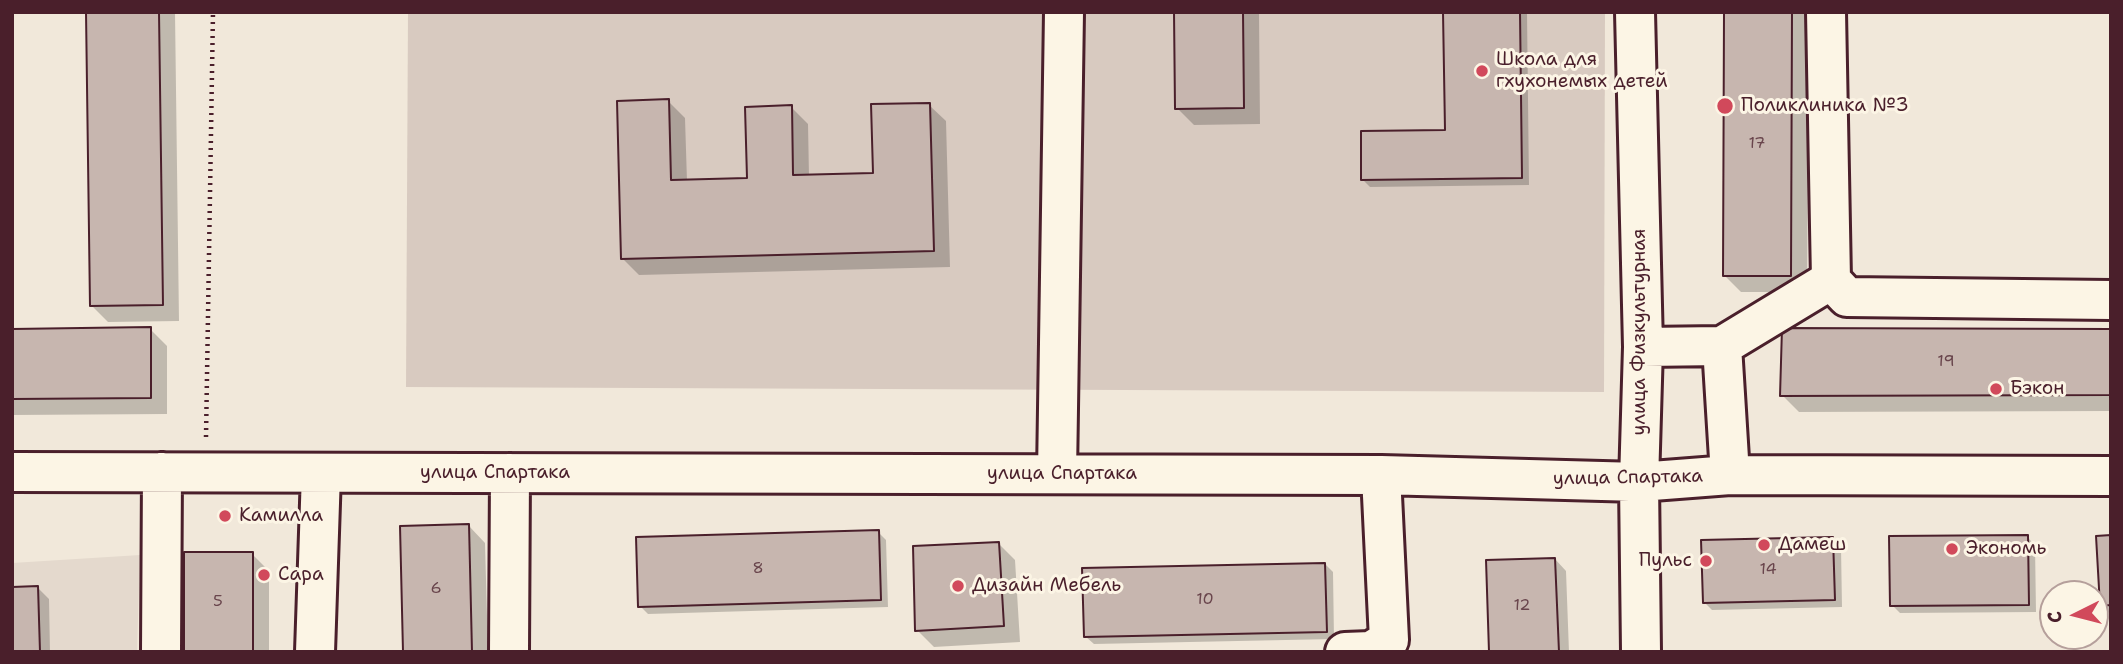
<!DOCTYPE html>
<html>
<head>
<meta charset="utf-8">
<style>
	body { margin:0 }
	#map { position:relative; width:2123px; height:664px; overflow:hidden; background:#f1e8da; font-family:"Shantell Sans",sans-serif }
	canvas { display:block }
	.frame { position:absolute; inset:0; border:14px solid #4a1f2b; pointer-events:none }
	.north { position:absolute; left:2039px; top:580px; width:70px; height:70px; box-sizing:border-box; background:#fcf5e5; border:2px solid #b59f9b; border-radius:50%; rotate:264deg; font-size:19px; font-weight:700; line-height:28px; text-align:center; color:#4a1f2b }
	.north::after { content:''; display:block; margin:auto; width:24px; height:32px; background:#d1495b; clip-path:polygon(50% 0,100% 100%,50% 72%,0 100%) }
</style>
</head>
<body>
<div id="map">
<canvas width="2123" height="664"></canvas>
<div class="frame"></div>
<div class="north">С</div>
</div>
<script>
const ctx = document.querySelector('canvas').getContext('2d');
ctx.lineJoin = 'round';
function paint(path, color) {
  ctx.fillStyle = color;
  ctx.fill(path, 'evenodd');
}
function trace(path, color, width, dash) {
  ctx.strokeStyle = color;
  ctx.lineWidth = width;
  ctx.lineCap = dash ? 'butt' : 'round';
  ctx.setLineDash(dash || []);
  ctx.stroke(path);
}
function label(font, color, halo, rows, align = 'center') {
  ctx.font = font + ' "Shantell Sans",sans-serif';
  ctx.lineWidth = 6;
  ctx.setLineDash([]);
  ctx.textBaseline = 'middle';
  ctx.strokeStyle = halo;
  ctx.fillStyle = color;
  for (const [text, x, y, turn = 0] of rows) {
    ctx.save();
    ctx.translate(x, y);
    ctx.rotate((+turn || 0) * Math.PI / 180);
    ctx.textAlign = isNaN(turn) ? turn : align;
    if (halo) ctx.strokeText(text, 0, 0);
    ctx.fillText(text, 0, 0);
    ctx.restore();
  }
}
const built = new Path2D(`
	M140,555L137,652H12V563Z`);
const green = new Path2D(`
	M408,12H1605L1604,392L406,387Z`);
const shadow = new Path2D(`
	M87,12H175L179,321L108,322L91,305Z
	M1175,12H1259L1260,124L1194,125L1177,108Z
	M1445,12H1527L1529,185L1370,187L1362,179L1447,132Z
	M1725,12H1809L1807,292H1741L1724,275Z
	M668,101L685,118L687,181L748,180L791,107L808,124L809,176L874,175L929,105L946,121L950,267L639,275L622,258Z
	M150,329L167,346V414L12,415V331Z
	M2111,330V411L1799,412L1782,395Z
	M469,526L485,543L488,652H405Z
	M878,532L886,540L888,607L648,614L640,606Z
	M2027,537L2035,545L2036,612L1900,613L1892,605Z
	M2111,537V613H2109L2102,605Z
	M1833,539L1841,547L1842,607L1712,610L1704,602Z
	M998,543L1015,560L1020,642L934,647L917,630Z
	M252,554L269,571V652H185Z
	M1555,559L1566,571L1569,652H1491Z
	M1325,564L1333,572L1334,639L1094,644L1086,637Z
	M38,588L49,599L50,652H12Z`);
const building = new Path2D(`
	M86,12H159L163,305L90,306Z
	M1174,12H1243L1244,108L1175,109Z
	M1443,12H1520L1522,178L1361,180V131L1445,130Z
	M1724,12H1792L1791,276H1723Z
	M669,99L671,180L747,178L745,107L792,105L793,175L873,173L871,104L930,103L934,251L621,259L617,101Z
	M151,327V398L12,399V329Z
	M1782,328L2111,329V395L1780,396Z
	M469,524L472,652H403L400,526Z
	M879,530L881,600L638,607L636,537Z
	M2028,535L2029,605L1890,606L1889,536Z
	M2111,535V605L2100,606L2096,536Z
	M1833,537L1835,600L1703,603L1701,540Z
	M999,542L1004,626L915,631L913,546Z
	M184,552H253V652H184Z
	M1555,558L1559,652H1489L1486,560Z
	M1325,563L1327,632L1084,637L1082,568Z
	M38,586L40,652H12V587Z`);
const path = new Path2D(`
	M206,437L213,12`);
const minor = new Path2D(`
	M1635,12L1643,347L1639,482L1641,652
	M1826,12L1831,280L1847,297L2111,300
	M1722,346L1730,475
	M1643,347L1722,346L1831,280
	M12,472L1381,475L1639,482L1730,475L2111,476
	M1057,474L1064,12
	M161,652L162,472
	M315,652L321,473
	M509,652L510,473
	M1345,652L1371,651L1389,640L1381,475`);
const markers = [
	[1482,71,7,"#d1495b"],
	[1725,106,9,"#d1495b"],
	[1996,389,7,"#d1495b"],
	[225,516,7,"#d1495b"],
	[1764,545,7,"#d1495b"],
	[1952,549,7,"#d1495b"],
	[1706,561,7,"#d1495b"],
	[264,575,7,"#d1495b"],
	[958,586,7,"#d1495b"]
];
const numberNames = [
	["17",1757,144],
	["19",1946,362],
	["8",758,569],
	["14",1768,570],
	["6",436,589],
	["10",1205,600],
	["5",218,602],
	["12",1522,606]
];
const poiNames = [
	["Школа для",1496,60],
	["гхухонемых детей",1496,82],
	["Поликлиника №3",1741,106],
	["Бэкон",2010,389],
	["Камилла",239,516],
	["Дамеш",1778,545],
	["Экономь",1966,549],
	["Пульс",1692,561,"right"],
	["Сара",278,575],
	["Дизайн Мебель",972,586]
];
const streetNames = [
	["улица Физкультурная",1640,332,-90],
	["улица Спартака",495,473],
	["улица Спартака",1062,474],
	["улица Спартака",1628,478,-1]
];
paint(built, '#e4d9cd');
paint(green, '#d8cac0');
paint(shadow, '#0003');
paint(building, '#c7b6af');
trace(building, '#4a1f2b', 2);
trace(minor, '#4a1f2b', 44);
trace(path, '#4a1f2b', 4.5, [2, 5]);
trace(minor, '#fcf5e5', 38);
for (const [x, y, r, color] of markers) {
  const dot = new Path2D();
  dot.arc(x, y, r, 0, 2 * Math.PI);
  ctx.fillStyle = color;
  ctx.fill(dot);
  trace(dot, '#fcf5e5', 2.5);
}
label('16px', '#69454c', null, numberNames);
label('19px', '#4a1f2b', '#fcf5e5', poiNames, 'left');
label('19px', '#4a1f2b', '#fcf5e5', streetNames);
</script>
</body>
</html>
